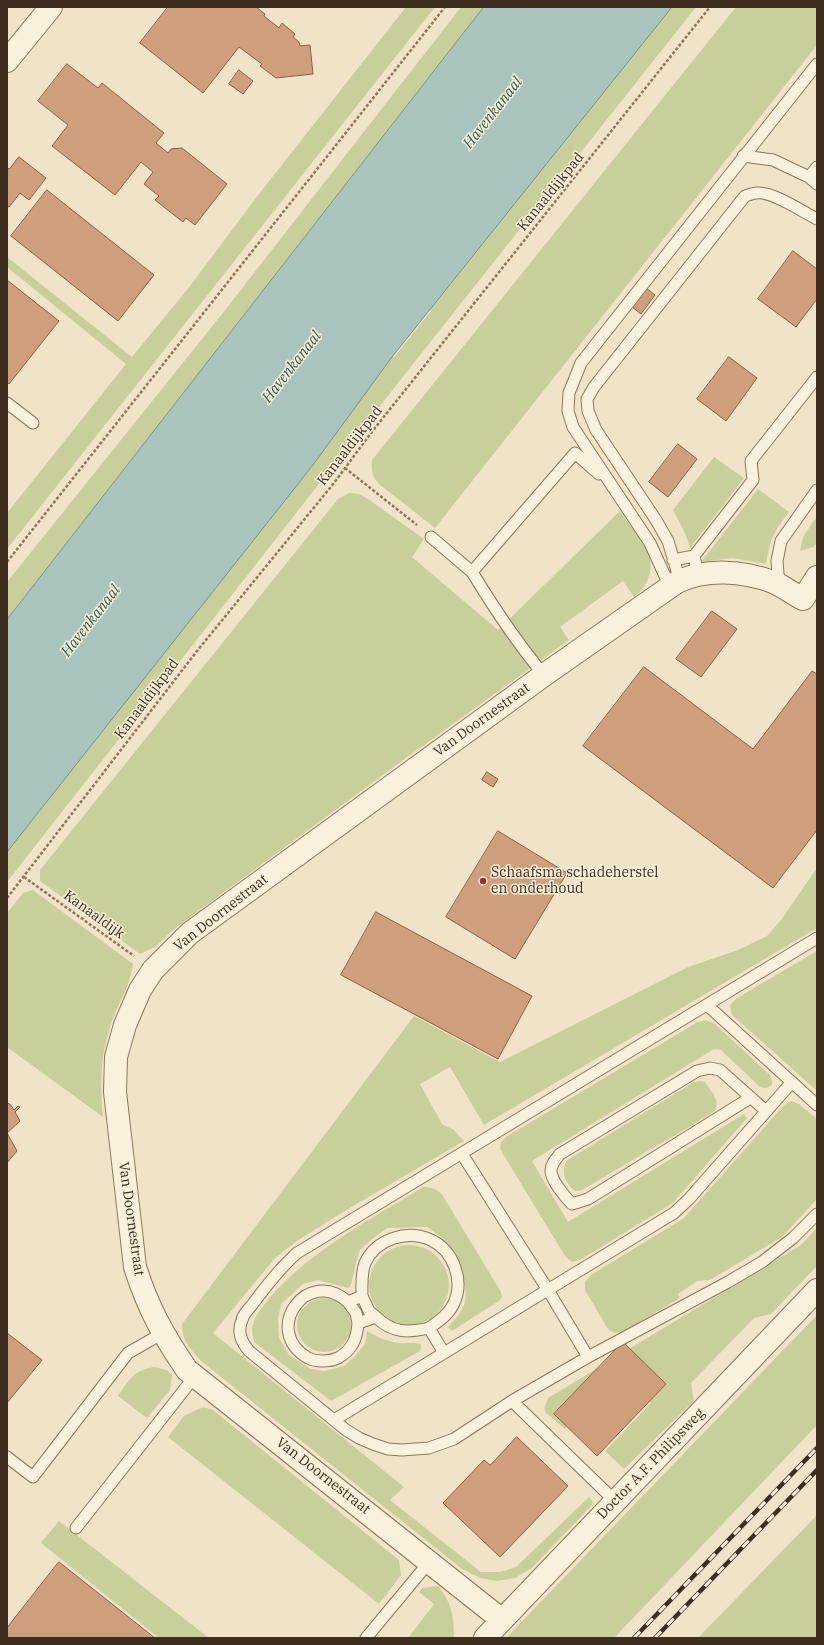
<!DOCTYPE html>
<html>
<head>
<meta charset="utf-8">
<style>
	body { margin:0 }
	#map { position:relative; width:824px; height:1645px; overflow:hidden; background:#f0e4c8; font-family:"IBM Plex Serif",serif }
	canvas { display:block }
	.frame { position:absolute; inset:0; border:8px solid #3d2e20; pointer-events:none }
</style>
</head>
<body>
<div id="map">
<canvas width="824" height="1645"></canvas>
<div class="frame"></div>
</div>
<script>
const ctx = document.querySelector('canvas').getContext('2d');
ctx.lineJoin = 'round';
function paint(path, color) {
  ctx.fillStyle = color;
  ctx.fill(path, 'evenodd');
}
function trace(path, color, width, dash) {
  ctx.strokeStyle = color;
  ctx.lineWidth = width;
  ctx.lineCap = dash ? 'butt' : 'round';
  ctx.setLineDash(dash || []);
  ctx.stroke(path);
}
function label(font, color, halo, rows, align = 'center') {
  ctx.font = font + ' "IBM Plex Serif",serif';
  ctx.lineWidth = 3;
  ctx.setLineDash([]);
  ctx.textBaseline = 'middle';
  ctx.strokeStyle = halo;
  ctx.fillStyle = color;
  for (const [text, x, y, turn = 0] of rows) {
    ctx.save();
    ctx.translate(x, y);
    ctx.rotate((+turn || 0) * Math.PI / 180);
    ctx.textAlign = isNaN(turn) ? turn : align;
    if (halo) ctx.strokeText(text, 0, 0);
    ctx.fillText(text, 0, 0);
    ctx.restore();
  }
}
const green = new Path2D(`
	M406,7H435L7,549V513L126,364L7,267V257L132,357L190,286L259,194Z
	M461,7H484L7,620V582L222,314Z
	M672,7H696L409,369L7,882V852L313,465L392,357H394L431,311L430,310Z
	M736,7H817V45L435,528L379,484C372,476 371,471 372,460Z
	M714,457L744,478L690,548C686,532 680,524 673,510Z
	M758,489L789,512C773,533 771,537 766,564L733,558L701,562Z
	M349,493L359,494L368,499L424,539L412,557L498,630L620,511C627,522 642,538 647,549C655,567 649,586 634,597L623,581L560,627L569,640L395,766L174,929L155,947L140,954L40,881V870L338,499Z
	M817,516V543L813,547L800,551L803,537Z
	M817,868V928L484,1125L450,1067L420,1084L442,1124L454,1130L464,1141L338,1215L297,1241L275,1258L213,1333L404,1487L390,1500L481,1572H500L516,1567L589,1497L593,1502L592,1505L532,1568L515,1578L497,1581L480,1578L462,1569L201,1361C190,1348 182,1342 182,1324L414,1016L500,1062L688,967L738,950L767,936L781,920Z
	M33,890L133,964C131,985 118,1003 111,1024C100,1058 100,1082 103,1117L7,1047V913L23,893Z
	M817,951V1091L732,1015L730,1005L737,998Z
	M705,1020L714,1023L770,1075L772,1080V1085L766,1088L760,1087L721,1050L714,1049L532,1161L568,1222L744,1114L747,1118L673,1203L580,1260L572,1262L565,1256L500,1149L501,1142L506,1137L696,1023Z
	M700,1081L705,1082C711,1092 722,1101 714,1112L582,1190L575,1191C565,1183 561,1173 566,1161L694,1082Z
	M791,1101L799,1104L817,1119V1199L782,1237L710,1280L697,1281L678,1294L680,1298L623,1332L614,1333L608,1329L585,1290V1282L591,1275L684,1218L784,1105Z
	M423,1187C433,1187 437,1189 443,1196L501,1292L502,1297L499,1301L452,1331L448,1327C455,1319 463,1312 465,1301C468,1288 460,1261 453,1250C447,1241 436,1233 427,1227L387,1228L372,1239L360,1250L356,1263L351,1285L348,1288L318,1280L303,1284L281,1304L278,1319L279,1338L289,1355L311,1369L324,1371L344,1366L354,1357L365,1344L367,1331C378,1337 388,1342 400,1343C407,1344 413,1342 420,1344L421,1347L420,1351L331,1401L254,1342C253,1336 251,1330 253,1324C256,1313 264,1305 271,1296C313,1249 370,1220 423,1187Z
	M817,1228V1266L771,1314L754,1318L691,1383L694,1401L624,1469L605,1451L651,1403L620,1374L565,1429L546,1413L544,1408L548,1398L801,1245Z
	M369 1285a40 40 0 1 1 80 0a40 40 0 1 1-80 0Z
	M297 1325a27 27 0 1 1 54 0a27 27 0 1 1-54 0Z
	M817,1315V1425L614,1638H506Z
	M154,1367L167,1370L172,1375L170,1390L147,1418L118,1396C129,1380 134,1370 154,1367Z
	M203,1407L213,1410L399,1560L401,1575L379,1604L168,1437L184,1416Z
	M817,1515V1638H698Z
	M59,1521L209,1638H159L41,1543Z
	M438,1586C452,1603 454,1616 454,1638H408L434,1604L419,1592L422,1588Z`);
const water = new Path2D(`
	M484,7H672L392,357L313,465L7,852V620Z`);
const building = new Path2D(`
	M168,7H256L265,14L264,16L279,28L282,23L295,34L293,37L299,42L300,46L310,45L313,74L276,78L260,66L262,64L239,47L203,93L140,43Z
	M67,64L98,88L102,83L164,133L156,143L168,153L171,149L182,148L227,184L195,225L186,218L183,222L155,200L159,196L144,184L153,172L141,162L115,195L52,146L68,125L38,101Z
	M239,70L253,81L243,94L229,84Z
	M19,157L46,178L29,200L20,193L9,207L7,206V167L9,169Z
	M47,190L154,275L118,321L11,236Z
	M793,251L817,269V299L796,327L758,299Z
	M7,280L59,321L9,384L7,382Z
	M646,288L655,295L641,314L632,307Z
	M729,357L757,378L726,421L697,399Z
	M678,444L697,459L668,497L649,482Z
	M712,611L737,629L701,677L676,659Z
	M644,667L753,749L812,671L817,674V830L773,888L583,746Z
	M487,772L498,779L493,787L482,780Z
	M498,831L567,873L515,959L446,917Z
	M376,912L532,996L498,1059L341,975Z
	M7,1102L9,1104H10L14,1110L18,1106L20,1107L15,1112L20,1121L7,1133L17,1151L7,1163Z
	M7,1333L42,1360L7,1403Z
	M623,1342L666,1384L597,1456L554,1414Z
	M517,1437L568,1486L500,1557L443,1503L484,1460L490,1465Z
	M59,1562L155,1638H7V1628Z`);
const path = new Path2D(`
	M345,468L417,525
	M7,562L445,7
	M24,877L134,956
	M7,898L197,651L334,483L371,433L710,7`);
const service = new Path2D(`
	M743,156L773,160L809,177L817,184
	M809,177L817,167
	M7,403L33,423
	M431,537L472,572L575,453L599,474
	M673,560L694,556
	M472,572C494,608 517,643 544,675
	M698,574L694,556L753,480L751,461L817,377
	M680,581L668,541L656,520L596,430L588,411L587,399L594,387L745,196C749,195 753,193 757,193C772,191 803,212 817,219
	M779,586L777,561L781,541L817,490
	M670,587L650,543L573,427L568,411L569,393L581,363L817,64
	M817,938L297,1253C280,1268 266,1286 252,1305C249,1309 243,1314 242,1320C237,1332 241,1341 249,1351L346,1430L359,1438L373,1444L388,1449L402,1450L429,1448L454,1439L512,1401L588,1357L728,1282L762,1262L793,1238L817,1214
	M707,1005L817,1105
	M750,1098L588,1199L572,1204C565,1197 551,1180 551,1171C551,1164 556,1159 560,1154L697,1071L710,1068L720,1070L766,1111
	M462,1154L548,1290L588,1357
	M362,1296L369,1311L376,1317
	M348,1302L356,1313L358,1323
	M429,1328C408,1333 392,1333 376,1317L358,1323C357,1339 352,1350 338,1358C329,1362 316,1362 308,1358C261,1331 307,1265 348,1302L362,1296C362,1284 361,1273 365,1263C376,1239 407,1229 431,1240C454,1251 465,1282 453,1305C448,1315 439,1321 429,1328L444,1353
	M512,1401L615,1501
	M334,1420L674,1213L689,1199L792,1082
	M7,1457L33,1477L128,1353L163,1333
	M76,1528L195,1376
	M366,1638L430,1561`);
const minor = new Path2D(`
	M7,61L51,7
	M502,1620L187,1370C163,1335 148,1308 135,1267L115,1092L116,1057L125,1025L140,990L153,970L190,933L544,675L677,582C707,568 743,571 773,582C783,586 793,594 803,599L817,577
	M485,1638L817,1290`);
const rail = new Path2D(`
	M634,1638L817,1448
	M655,1638L817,1470`);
const markers = [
	[483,881,4,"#9e2a2b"]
];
const streetNames = [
	["Kanaaldijkpad",551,192,-51],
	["Kanaaldijkpad",350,446,-52],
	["Kanaaldijkpad",147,699,-53],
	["Van Doornestraat",482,720,-36],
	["Van Doornestraat",221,913,-38],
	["Kanaaldijk",94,915,36],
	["Van Doornestraat",131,1219,82],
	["Doctor A.F. Philipsweg",651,1464,-46],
	["Van Doornestraat",323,1476,38]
];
const poiNames = [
	["Schaafsma schadeherstel",491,873],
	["en onderhoud",491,889]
];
const waterNames = [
	["Havenkanaal",493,113,-52],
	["Havenkanaal",292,367,-52],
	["Havenkanaal",91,621,-52]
];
paint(green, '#c9cf9b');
paint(water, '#a9c4bc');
trace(water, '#6f938a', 1);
paint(building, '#cf9f7d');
trace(building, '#8d5f41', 1);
trace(service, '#8d765c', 13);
trace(minor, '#8d765c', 24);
trace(path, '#8d765c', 2.5, [3, 2]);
trace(service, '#faf1dc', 11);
trace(minor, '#faf1dc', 22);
trace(rail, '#3d2e20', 4.5);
trace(rail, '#f7eed8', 3, [9]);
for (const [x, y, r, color] of markers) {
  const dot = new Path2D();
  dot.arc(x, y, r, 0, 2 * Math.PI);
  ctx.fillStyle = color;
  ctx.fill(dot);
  trace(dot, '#f7eed8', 1.5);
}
label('14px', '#3d2e20', '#f7eed8', streetNames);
label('14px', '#3d2e20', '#f7eed8', poiNames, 'left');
label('italic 15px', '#2f5d5a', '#f7eed8', waterNames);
</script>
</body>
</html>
